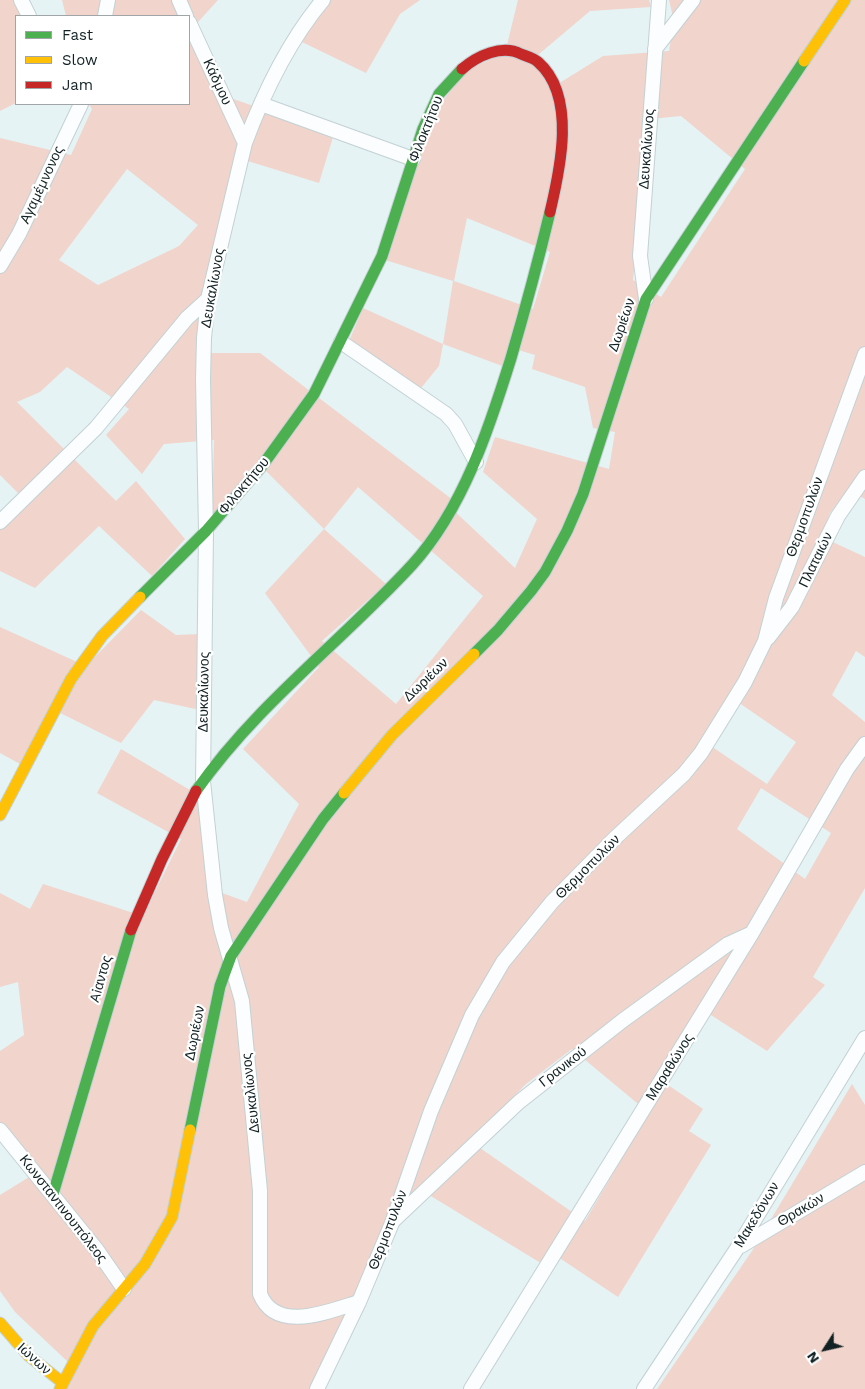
<!DOCTYPE html>
<html>
<head>
<meta charset="utf-8">
<style>
	body { margin:0 }
	#map { position:relative; width:865px; height:1389px; overflow:hidden; background:#e5f3f5; font-family:"Work Sans",sans-serif }
	canvas { display:block }
	.legend { position:absolute; left:15px; top:15px; width:175px; height:90px; box-sizing:border-box; background:#fff; border:1px solid #a0a6a7; margin:0; padding:6px 9px; list-style:none; font-size:15px; color:#112124 }
	.legend li { display:flex; align-items:center; gap:10px; height:25px }
	.legend b { width:25px; border:1px solid #a0a6a7 }
	.north { position:absolute; left:800px; top:1324px; width:50px; height:50px; -webkit-text-stroke:4px #fff; paint-order:stroke; rotate:235deg; font-size:14px; font-weight:700; line-height:20px; text-align:center; color:#112124 }
	.north::after { content:''; display:block; margin:auto; width:18px; height:22px; background:#112124; clip-path:polygon(50% 0,100% 100%,50% 72%,0 100%) }
</style>
</head>
<body>
<div id="map">
<canvas width="865" height="1389"></canvas>
<ul class="legend">
<li><b style="height:6px;background:#4caf50"></b>Fast</li>
<li><b style="height:6px;background:#ffc107"></b>Slow</li>
<li><b style="height:6px;background:#c62828"></b>Jam</li>
</ul>
<div class="north">N</div>
</div>
<script>
const ctx = document.querySelector('canvas').getContext('2d');
ctx.lineJoin = 'round';
function paint(path, color) {
  ctx.fillStyle = color;
  ctx.fill(path, 'evenodd');
}
function trace(path, color, width, dash) {
  ctx.strokeStyle = color;
  ctx.lineWidth = width;
  ctx.lineCap = dash ? 'butt' : 'round';
  ctx.setLineDash(dash || []);
  ctx.stroke(path);
}
function label(font, color, halo, rows, align = 'center') {
  ctx.font = font + ' "Work Sans",sans-serif';
  ctx.lineWidth = 4.5;
  ctx.setLineDash([]);
  ctx.textBaseline = 'middle';
  ctx.strokeStyle = halo;
  ctx.fillStyle = color;
  for (const [text, x, y, turn = 0] of rows) {
    ctx.save();
    ctx.translate(x, y);
    ctx.rotate((+turn || 0) * Math.PI / 180);
    ctx.textAlign = isNaN(turn) ? turn : align;
    if (halo) ctx.strokeText(text, 0, 0);
    ctx.fillText(text, 0, 0);
    ctx.restore();
  }
}
const green = new Path2D(`
	M0,0H14L23,16H16V103L0,111Z
	M62,0H218L189,32V16H66Z
	M325,0H420L400,14L366,73L302,42Z
	M518,0H649L651,7L590,11L532,60L553,87L603,56L669,51L674,21L669,0H865V499L848,489L830,513L822,537L865,557V657L856,651L832,695L865,722V888L813,977L825,985L767,1051L700,1008L658,1078L703,1109L689,1131L711,1145L618,1297L552,1253L544,1265L421,1190L391,1209L351,1312L311,1389H59L68,1362L15,1312L0,1291V1195L39,1171L9,1129L0,1133V1051L24,1035L18,982L0,987V893L30,909L43,884L143,916L181,839L97,793L121,749L205,799L211,889L247,902L299,804L243,749L319,667L265,593L324,529L259,464L212,517L214,440L164,444L142,474L106,435L129,409L67,367L40,392L17,402L116,501L136,481L185,539L152,576L99,526L35,588L0,571V518L21,496L0,475V138L71,155L92,109L89,104H189V37L219,94L334,134L319,183L238,158L199,353H260L453,500L449,506L515,568L537,519L483,472L495,437L609,469L615,432L593,428L585,387L532,369L535,355L512,348L505,367L443,344L439,366L417,393L349,341L363,308L443,344L453,281L385,260L432,116L465,71L505,53ZM681,116L745,169L661,297L633,280L650,119ZM127,169L198,225L179,246L98,285L59,260ZM467,218L550,252L533,309L454,281ZM358,487L483,596L396,704L322,641L386,584L324,529ZM729,696L796,742L767,784L702,740ZM761,788L831,833L805,879L737,829ZM572,1049L649,1113L585,1221L470,1141L526,1084Z
	M141,610L176,635L201,634L200,710L154,700L121,743L52,709L22,765L0,753V627L86,666Z
	M852,1084L865,1105V1389H657L752,1251Z`);
const street = new Path2D(`
	M21,0L29,16
	M179,0L186,16
	M323,0C288,42 264,92 245,143L208,299L204,338L203,379L206,531L203,781L215,895L221,928L242,1001L260,1191V1294C276,1334 329,1311 359,1302
	M105,16L108,0
	M189,22L245,143
	M655,49L693,0
	M261,104L413,159
	M0,266L19,234L81,104
	M646,299L640,256L659,0
	M341,342L446,414L455,424L476,462
	M0,522L96,428L187,318L208,299
	M768,638L792,607L838,516L865,477
	M0,1130L97,1250L124,1289
	M393,1221L519,1102L622,1021L728,944L752,933
	M741,1246L865,1172
	M317,1389L359,1302L392,1223L431,1111L472,1015L503,962L552,902L614,839L684,774L701,753L745,682L765,641L776,598L865,354
	M471,1389L752,933L847,769L865,744
	M644,1389L738,1247L865,1038`);
const fast = new Path2D(`
	M140,597L206,531L262,466L314,394L382,256L423,129L439,94L462,69
	M474,654L498,630L531,591L545,572L567,531L583,494L646,299L804,61
	M196,791C256,705 342,641 412,565C463,509 489,429 511,358C525,310 538,262 550,212
	M190,1130L220,986L231,956L323,819L344,793
	M53,1194L131,930`);
const slow = new Path2D(`
	M804,61L845,0
	M344,793L392,735L474,654
	M0,815L71,679L102,636L140,597
	M0,1323L29,1356L63,1383
	M60,1389L93,1326L145,1264L172,1217L190,1130`);
const jam = new Path2D(`
	M462,69C477,56 502,44 521,54C526,56 534,58 538,62C577,96 560,170 550,212
	M131,930L162,859L196,791`);
const streetNames = [
	["Κάδμου",217,82,65],
	["Φιλοκτήτου",426,129,-68],
	["Δευκαλίωνος",647,149,-86],
	["Αγαμέμνονος",42,185,-65],
	["Δευκαλίωνος",213,288,-80],
	["Δωριέων",622,325,-71],
	["Φιλοκτήτου",244,486,-50],
	["Θερμοπυλών",805,517,-70],
	["Πλαταιών",816,560,-64],
	["Δωριέων",426,680,-44],
	["Δευκαλίωνος",204,692,-89],
	["Θερμοπυλών",588,867,-45],
	["Aiαντος",101,979,-74],
	["Δωριέων",195,1033,-79],
	["Γρανικού",563,1067,-38],
	["Μαραθώνος",670,1067,-58],
	["Δευκαλίωνος",251,1093,-96],
	["Κωνσταντινουπόλεος",63,1209,52],
	["Θρακών",801,1210,-31],
	["Μακεδόνων",757,1215,-59],
	["Θερμοπυλών",388,1230,-69],
	["Ιώνων",34,1359,42]
];
paint(green, '#f1d4cb');
trace(street, '#c3d1d4', 16);
trace(fast, '#c3d1d4', 13);
trace(slow, '#c3d1d4', 13);
trace(jam, '#c3d1d4', 13);
trace(street, '#fbfdfe', 14);
trace(fast, '#4caf50', 11);
trace(slow, '#ffc107', 11);
trace(jam, '#c62828', 11);
label('14px', '#112124', '#fff', streetNames);
</script>
</body>
</html>
